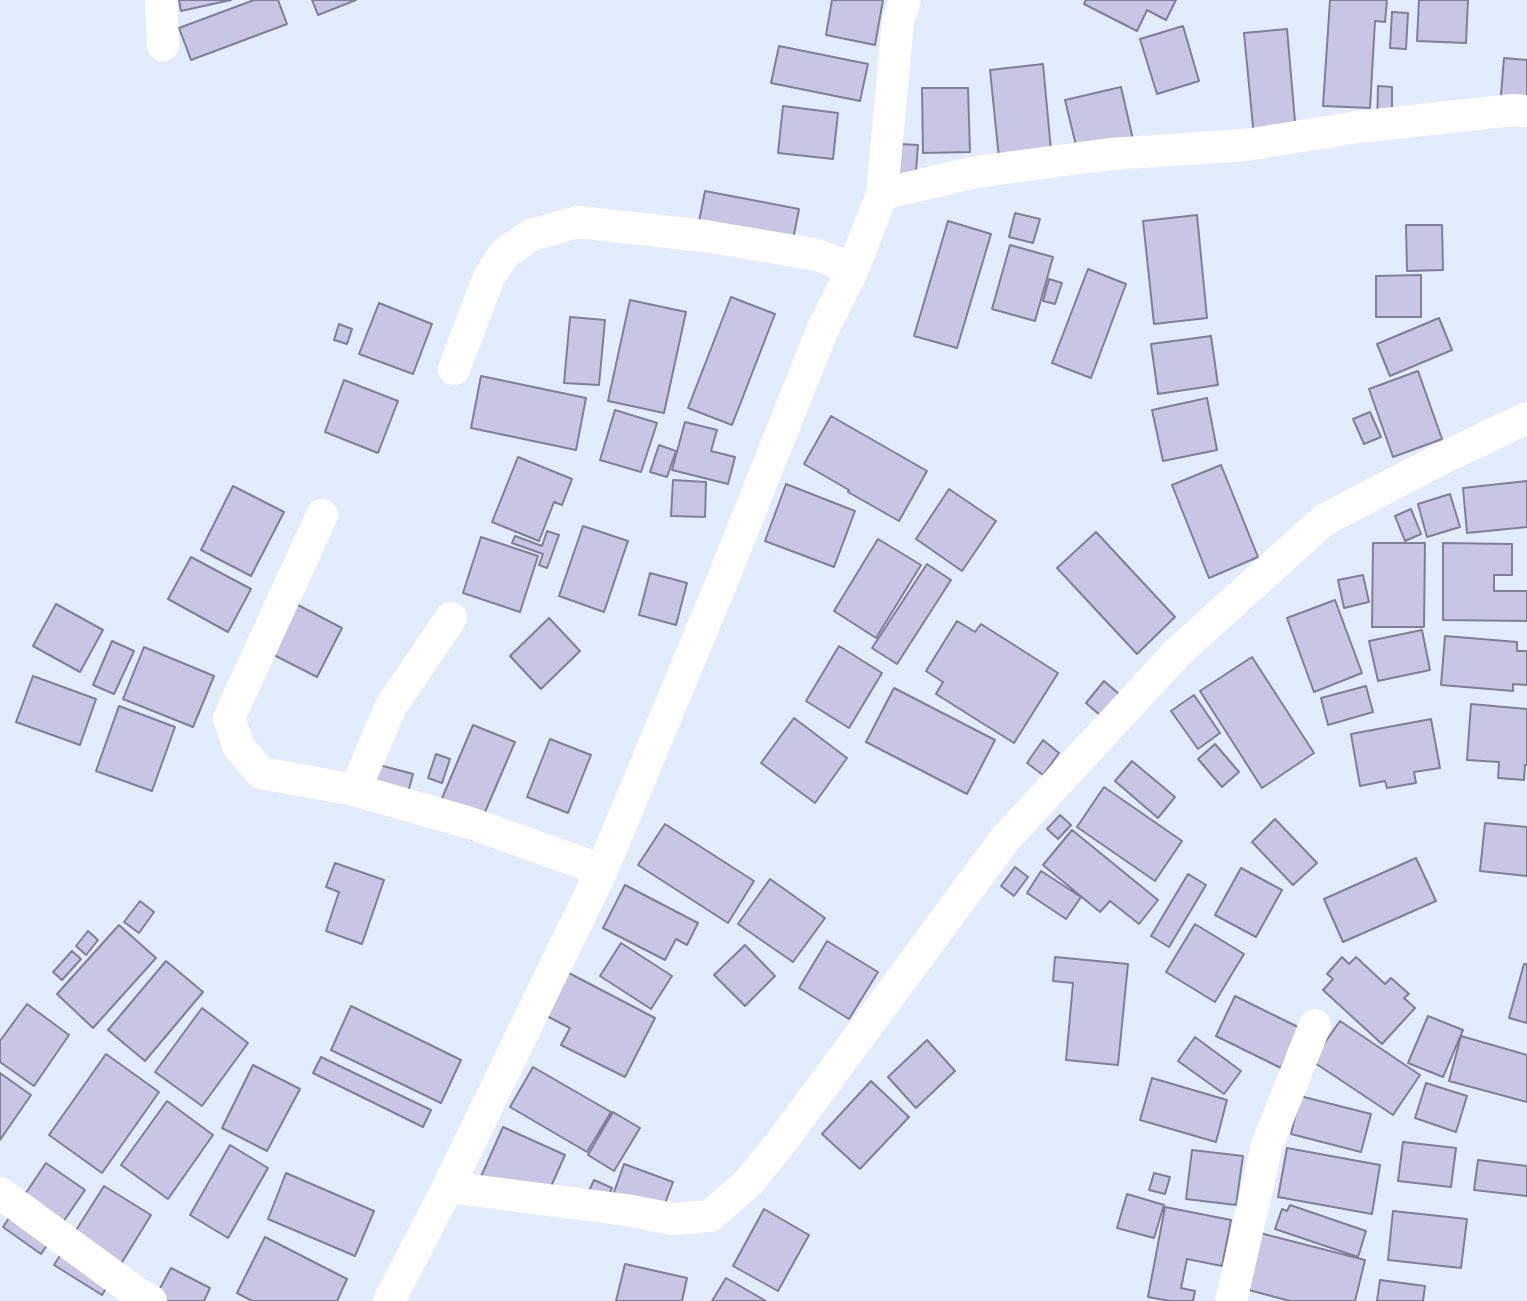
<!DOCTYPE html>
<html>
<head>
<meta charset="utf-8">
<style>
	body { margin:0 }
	canvas { display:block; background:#e3ecfd }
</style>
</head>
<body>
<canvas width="1527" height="1301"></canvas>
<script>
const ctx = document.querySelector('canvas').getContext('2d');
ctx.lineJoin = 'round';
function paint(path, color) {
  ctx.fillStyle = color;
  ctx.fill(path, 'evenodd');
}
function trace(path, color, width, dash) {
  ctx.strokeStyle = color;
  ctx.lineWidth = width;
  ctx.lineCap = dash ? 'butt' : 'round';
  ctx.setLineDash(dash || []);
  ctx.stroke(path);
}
const building = new Path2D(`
	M179,0H231L181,11Z
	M254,0H278L287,24L191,60L179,28Z
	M312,0H356L318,15Z
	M832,0H883L875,45L826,35Z
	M1086,0H1176L1166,20L1147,10L1137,31L1084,4Z
	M1330,0H1387L1385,22L1375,21L1370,108L1323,106Z
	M1419,0H1468L1466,43L1417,41Z
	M1392,12L1408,13L1406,49L1390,48Z
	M1183,26L1199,81L1157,94L1140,39Z
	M1287,29L1296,133L1254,137L1244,33Z
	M779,46L868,64L860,101L771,83Z
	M1504,58L1527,60V109L1500,107Z
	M1043,64L1053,172L1001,178L990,70Z
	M1378,86L1392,87V127H1377Z
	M1121,87L1137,157L1082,170L1065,100Z
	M922,88H968L970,152L923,153Z
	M783,106L838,113L833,159L778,153Z
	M899,144L918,145L915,185L897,184Z
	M705,191L799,209L789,260L695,242Z
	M1015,213L1040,219L1033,243L1009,237Z
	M1197,215L1207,318L1154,324L1143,221Z
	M948,221L991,234L957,348L914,336Z
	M1406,225H1442L1443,270L1407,271Z
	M1010,245L1053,257L1035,321L992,309Z
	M1088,269L1126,284L1091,378L1052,363Z
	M1421,275V317H1376V276Z
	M1049,279L1062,283L1055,304L1043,301Z
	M731,297L775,314L732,425L688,408Z
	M630,300L686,312L664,413L608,401Z
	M379,303L432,324L413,374L359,354Z
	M570,317L605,320L599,385L564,383Z
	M1439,318L1452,350L1390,376L1377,344Z
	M339,324L352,329L347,344L334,340Z
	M1211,336L1218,385L1158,394L1151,344Z
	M1418,371L1442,439L1393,457L1369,389Z
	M481,376L586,398L576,450L471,428Z
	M344,380L398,401L378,453L325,432Z
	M1207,398L1217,450L1163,461L1152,410Z
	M615,410L657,423L641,472L600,460Z
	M1370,412L1381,437L1364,444L1353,419Z
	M831,416L927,471L899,521L848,492L849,490L804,464Z
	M685,422L717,430L711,451L735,457L728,484L672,470Z
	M659,445L676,451L667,477L650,472Z
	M518,457L572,479L562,505L554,502L539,541L492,522Z
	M1221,465L1258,557L1209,578L1172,485Z
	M673,480L706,482L705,517L671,516Z
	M1527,481V527L1467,533L1463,488Z
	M786,484L855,511L834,567L765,541Z
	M233,486L284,512L251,576L201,550Z
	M949,489L996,521L962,571L916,539Z
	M1450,494L1460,527L1427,537L1418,504Z
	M1411,509L1421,534L1405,541L1395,516Z
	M583,526L628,541L604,612L559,596Z
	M547,531L559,535L547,568L539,565L543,554L512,543L515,536L542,546Z
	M1096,532L1175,617L1137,654L1057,568Z
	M481,537L538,556L520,612L463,593Z
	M878,539L921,565L876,638L834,611Z
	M1373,543H1425L1424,627H1372Z
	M1443,543L1512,544V575H1494V591H1527V621L1443,620Z
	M191,557L251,589L228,632L168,599Z
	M927,564L951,580L897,664L872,648Z
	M650,573L687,583L676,625L639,615Z
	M1363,575L1369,602L1344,608L1338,580Z
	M1335,600L1362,673L1314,692L1287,618Z
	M56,604L103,630L80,672L33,646Z
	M296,604L342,628L317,677L270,653Z
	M549,618L580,651L541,689L510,656Z
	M957,621L975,632L981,624L1058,673L1014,743L936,694L943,682L926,671Z
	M1422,630L1430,670L1378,681L1369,641Z
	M1445,636L1517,642V651H1527V685L1513,684V691L1441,685Z
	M112,641L134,651L114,694L93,685Z
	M839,646L882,673L849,728L806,701Z
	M144,647L214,676L193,727L123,699Z
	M1252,657L1314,753L1262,788L1200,691Z
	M33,676L96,699L80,745L16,722Z
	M1104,681L1119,694L1101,716L1086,703Z
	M1366,686L1373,712L1328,725L1321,698Z
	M894,688L995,740L967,794L866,742Z
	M1194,695L1220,733L1198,749L1171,711Z
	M1471,704L1527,709V765H1525L1524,780L1498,778L1499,762L1467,760Z
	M119,706L175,727L152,791L96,771Z
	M794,718L847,758L815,803L761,763Z
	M1431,719L1440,768L1414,772L1416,783L1387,788L1385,781L1360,786L1351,734Z
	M473,725L515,742L473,840L432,822Z
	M550,739L591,755L568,813L527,797Z
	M1043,740L1059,753L1043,775L1027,763Z
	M1215,744L1239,772L1222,787L1198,759Z
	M436,754L450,759L442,783L428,778Z
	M1132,761L1175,797L1158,818L1115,781Z
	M368,762L413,774L402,815L357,803Z
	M1104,787L1182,841L1155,881L1077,827Z
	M1060,815L1071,825L1058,839L1047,829Z
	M1275,819L1317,863L1293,885L1252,842Z
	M1485,823L1527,827V876L1480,871Z
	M665,824L754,881L728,923L638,865Z
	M1072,830L1158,900L1139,924L1110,901L1100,912L1043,865Z
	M1416,858L1436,901L1343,942L1324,899Z
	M335,863L384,880L362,944L326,931L339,892L326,887Z
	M1015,867L1028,877L1014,896L1001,886Z
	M1241,868L1282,890L1256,937L1215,915Z
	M1041,871L1081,897L1066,919L1027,893Z
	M1188,874L1206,885L1169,947L1151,936Z
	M770,879L825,918L793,962L738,924Z
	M625,885L698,923L687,945L676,939L665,960L603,928Z
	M140,901L154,912L139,933L124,922Z
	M1195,924L1244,954L1215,1002L1166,972Z
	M119,925L156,958L93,1028L57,994Z
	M88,931L98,940L86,955L76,946Z
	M827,941L878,972L849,1019L799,988Z
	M621,943L672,976L651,1009L600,976Z
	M745,945L775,976L745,1006L714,975Z
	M72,951L81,959L62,980L53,972Z
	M1055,957L1128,964L1118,1065L1066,1060L1073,983L1053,981Z
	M1342,957L1349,964L1356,957L1385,984L1391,978L1409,994L1404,998L1415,1008L1382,1044L1323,990L1333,979L1327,974Z
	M166,961L203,992L145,1061L108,1030Z
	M1524,964H1527V1023L1509,1018Z
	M563,970L655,1018L625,1077L561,1045L570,1028L541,1013Z
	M1235,996L1300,1028L1281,1068L1216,1036Z
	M27,1004L69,1035L34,1086L0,1062V1041Z
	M351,1006L461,1060L441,1103L331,1050Z
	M202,1008L248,1043L202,1106L155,1072Z
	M1428,1016L1463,1030L1443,1077L1408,1063Z
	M1340,1021L1420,1075L1393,1115L1312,1061Z
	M1461,1036L1527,1055V1102L1449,1081Z
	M1195,1037L1241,1071L1224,1094L1178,1061Z
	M927,1040L955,1071L916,1108L888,1077Z
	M106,1054L159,1092L102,1173L49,1135Z
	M321,1057L431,1110L423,1127L313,1073Z
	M253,1065L300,1089L267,1151L222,1128Z
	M533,1067L611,1112L587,1152L510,1107Z
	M0,1073L31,1095L0,1140Z
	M1152,1078L1227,1100L1216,1142L1140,1120Z
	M871,1081L909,1117L860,1169L822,1134Z
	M1426,1083L1467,1096L1456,1132L1415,1118Z
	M1300,1096L1371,1114L1361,1152L1291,1134Z
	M167,1101L213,1135L168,1199L121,1165Z
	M613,1112L640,1128L614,1171L588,1155Z
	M503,1127L565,1155L541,1209L479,1181Z
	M1403,1142L1456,1148L1451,1187L1398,1181Z
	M230,1145L268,1168L228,1238L190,1215Z
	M1287,1148L1380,1165L1372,1214L1278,1197Z
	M1192,1150L1243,1156L1236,1205L1186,1199Z
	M1478,1160L1527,1166V1196L1474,1190Z
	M46,1163L85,1190L41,1254L3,1227Z
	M624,1164L673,1182L655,1230L607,1212Z
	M286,1173L374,1211L355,1256L268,1219Z
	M1154,1173L1170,1177L1165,1194L1149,1190Z
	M594,1180L612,1188L602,1210L584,1202Z
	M104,1186L151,1215L102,1295L54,1265Z
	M1127,1194L1164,1205L1154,1238L1117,1228Z
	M1290,1205L1366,1231L1358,1257L1275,1229L1282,1209L1287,1211Z
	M1165,1207L1231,1220L1222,1266L1187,1259L1181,1288L1195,1291L1193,1301H1170L1148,1297Z
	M764,1209L809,1235L778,1291L733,1266Z
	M1393,1211L1467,1219L1461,1268L1388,1260Z
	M1260,1233L1365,1260L1355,1301H1290L1245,1289Z
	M265,1237L347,1279L337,1301H252L237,1293Z
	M625,1264L687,1278L682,1301H616Z
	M171,1268L210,1288L204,1301H153Z
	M726,1278L766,1301H712Z
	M1380,1280L1425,1286L1423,1301H1377Z`);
const street = new Path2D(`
	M161,0L163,45
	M882,194L898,21L905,0
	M454,369L489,277L504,254L531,235L578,222L705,236L818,255L853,269
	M322,515L229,718L239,747L261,773L355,790L470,823L602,870
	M355,790L391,706L451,618
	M448,1187L626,1210L673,1219L710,1216L748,1183L782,1141L1005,839L1178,652L1324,520L1441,459L1527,418
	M0,1193L134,1291L151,1301
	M389,1301L448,1187L602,870L723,579L822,331L853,269L882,194L976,172L1110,154L1246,145L1358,127L1513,110L1527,111
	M1231,1301L1267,1145L1315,1025`);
paint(building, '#c7c7e5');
trace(building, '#7f7f99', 2);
trace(street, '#fff', 32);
</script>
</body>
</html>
